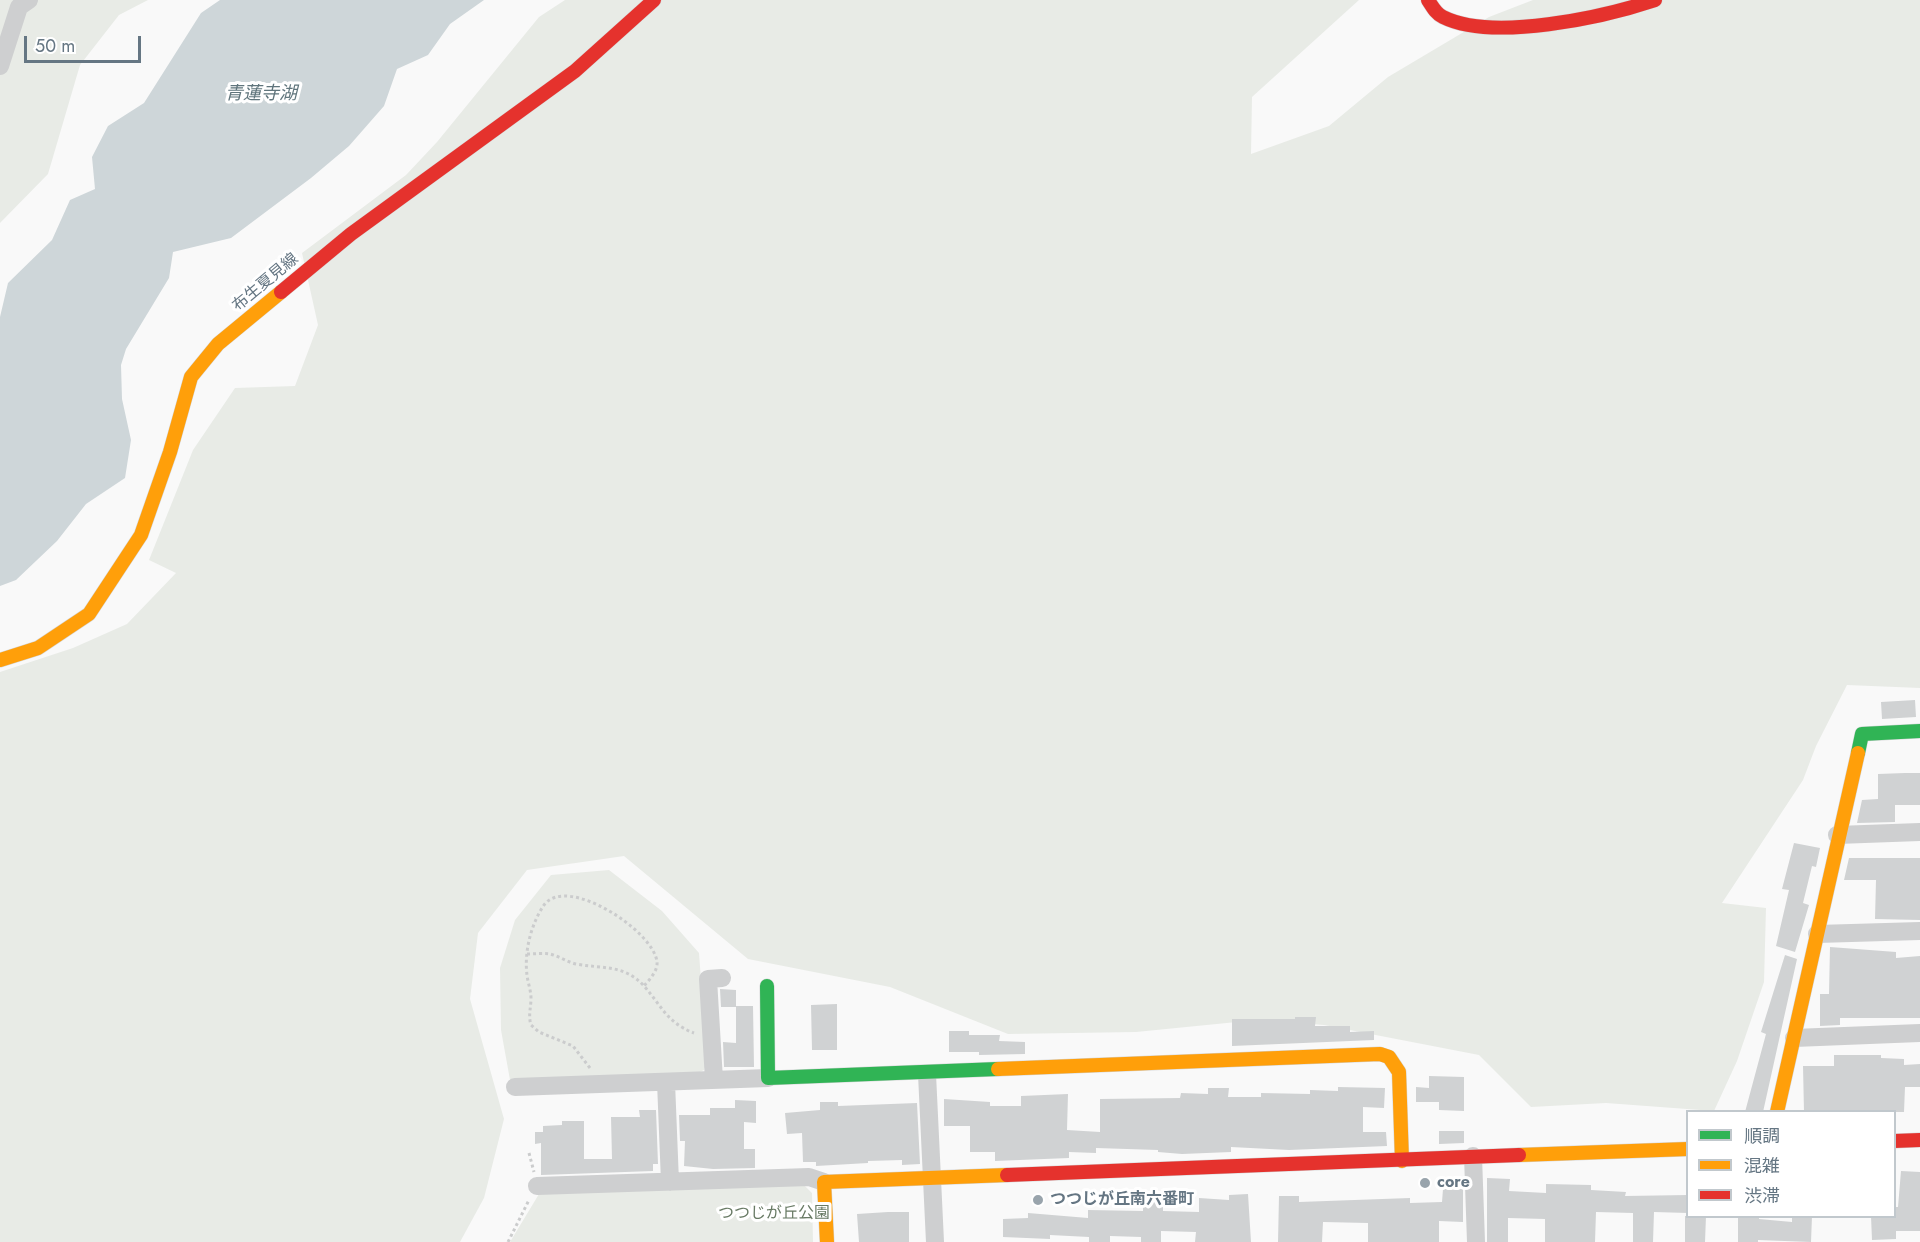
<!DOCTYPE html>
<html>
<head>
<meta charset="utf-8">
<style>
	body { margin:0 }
	#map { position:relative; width:1920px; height:1242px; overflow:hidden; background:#f9f9f9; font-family:Jost,"Noto Sans JP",sans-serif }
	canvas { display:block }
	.legend { position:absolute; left:1686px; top:1110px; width:210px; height:108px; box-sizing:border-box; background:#fff; border:2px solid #c1c8cd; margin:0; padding:8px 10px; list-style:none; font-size:18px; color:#657683 }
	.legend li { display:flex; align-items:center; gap:12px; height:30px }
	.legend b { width:30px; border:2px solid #c1c8cd }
	.scale { position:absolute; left:24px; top:36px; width:117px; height:27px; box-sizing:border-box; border:3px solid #657683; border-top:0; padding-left:8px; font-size:18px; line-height:21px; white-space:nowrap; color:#657683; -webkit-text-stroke:4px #fff; paint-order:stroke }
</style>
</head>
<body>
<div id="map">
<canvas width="1920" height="1242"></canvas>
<ul class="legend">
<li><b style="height:8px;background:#30b455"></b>順調</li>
<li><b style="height:8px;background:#ff9f0a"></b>混雑</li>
<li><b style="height:8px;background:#e5322d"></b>渋滞</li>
</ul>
<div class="scale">50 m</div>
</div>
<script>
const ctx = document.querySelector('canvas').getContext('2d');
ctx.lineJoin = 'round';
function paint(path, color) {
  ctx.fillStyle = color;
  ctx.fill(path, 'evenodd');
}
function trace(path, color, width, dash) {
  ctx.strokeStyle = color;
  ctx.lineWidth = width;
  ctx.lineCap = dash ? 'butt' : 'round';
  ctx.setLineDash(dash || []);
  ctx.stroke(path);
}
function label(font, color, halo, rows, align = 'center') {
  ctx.font = font + ' Jost,"Noto Sans JP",sans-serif';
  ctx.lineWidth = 6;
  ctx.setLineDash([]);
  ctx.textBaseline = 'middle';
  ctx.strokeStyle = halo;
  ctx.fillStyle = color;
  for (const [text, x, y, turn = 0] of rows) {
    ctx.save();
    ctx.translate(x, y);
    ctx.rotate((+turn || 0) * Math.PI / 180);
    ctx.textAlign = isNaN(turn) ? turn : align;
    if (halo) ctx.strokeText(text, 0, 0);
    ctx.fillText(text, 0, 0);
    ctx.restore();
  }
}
const green = new Path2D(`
	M0,0H148L119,15L80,65L48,174L0,223Z
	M565,0H1359L1252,97L1251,154L1329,126L1388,77L1489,17L1533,0H1920V688L1847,685L1816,746L1803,780L1722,903L1766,908L1764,982L1737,1061L1714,1111L1606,1103L1531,1107L1479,1055L1324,1025L1257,1020L1136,1032L1008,1034L890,987L748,959L624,856L527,870L478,933L470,999L504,1119L484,1198L460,1242H0V672L73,648L127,624L176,573L149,560L193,450L235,388L295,386L318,325L302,253L406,175L437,142L539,17Z
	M609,870L662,911L699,953L707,1063L704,1070L696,1074L510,1080L501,1030L500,968L515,920L551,875Z
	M803,1184L812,1193L813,1242H510L539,1194Z`);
const water = new Path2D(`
	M220,0H484L450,24L428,55L397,69L384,106L349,146L311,178L231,238L173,252L169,278L126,349L121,365L122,399L131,440L125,478L86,504L57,541L16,580L0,586V317L8,283L52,240L70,200L95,189L92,157L108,126L144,103L201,13Z`);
const building = new Path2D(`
	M1915,700L1916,717L1882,719L1881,702Z
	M1905,773H1920V805H1895V822L1857,823L1862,800L1878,799V774Z
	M1794,843L1820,848L1816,867L1812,866L1803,903L1809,905L1795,952L1776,946L1789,890L1782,889Z
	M1849,858H1920V920L1875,919L1876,880H1844Z
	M1830,947L1896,952V958L1920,956V1018H1840V1025L1820,1026V994H1829Z
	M1785,955L1797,959L1763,1112H1745L1766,1034L1761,1032Z
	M720,989L736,990V1007H721Z
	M837,1004V1050H812L811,1005Z
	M736,1006H753L754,1067H724L723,1042L736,1043Z
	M1295,1017H1316L1315,1026H1350V1032L1374,1031V1040L1232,1046V1019H1295Z
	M949,1031H969V1035H1000L999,1041L1025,1042V1054L979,1055V1052H949Z
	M1834,1055H1881V1058L1904,1059V1065L1920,1064V1087H1905L1904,1112H1804L1803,1066H1834Z
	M1429,1076L1464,1077V1111L1439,1110V1102H1416V1087L1429,1088Z
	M1338,1087L1385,1088L1384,1108L1363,1107V1132H1386L1387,1146L1289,1150L1231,1147V1152L1182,1154L1158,1152V1150L1096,1148V1153L1069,1152V1158L995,1161V1152H970V1126H944V1099L990,1102V1106H1021V1096L1068,1094L1067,1130L1100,1132V1099L1180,1098L1181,1093L1208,1094V1088H1229L1228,1097H1261V1093L1310,1094V1090L1338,1091Z
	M735,1100L756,1101V1123L744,1122V1149H755V1168L713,1169L684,1166L685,1141H680L679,1115H710V1108H735Z
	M820,1102H838V1106L917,1103L920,1164L902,1165V1160L868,1161V1163L816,1166V1162H803L802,1133L787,1134L785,1113L820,1110Z
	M639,1110H656L658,1164H653V1171L541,1175V1143L535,1144V1132H543V1126L562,1125V1121H584V1159H612L611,1117H640Z
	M1439,1131H1464V1143L1439,1144Z
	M1901,1171L1920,1172V1231H1896V1239L1872,1240L1871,1216H1894V1207H1898Z
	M1487,1178L1510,1179L1509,1191L1546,1193V1184L1591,1185V1190L1626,1192L1625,1196L1688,1195V1213L1654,1212L1653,1242H1633V1213L1596,1212L1595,1242H1545V1219L1508,1218V1242H1487Z
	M1443,1189H1463V1222L1439,1221V1242H1368V1223L1323,1222L1322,1242H1278L1279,1196H1299V1202L1410,1198V1203L1442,1202Z
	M1248,1194L1251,1242H1195L1196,1232L1161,1231V1242H1141V1237L1110,1236V1242H1089V1237L1050,1235V1239L1003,1237V1219L1028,1218V1213L1088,1218V1210L1143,1211V1198H1163V1211L1199,1212V1198L1229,1200V1195Z
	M888,1212H909V1242H859L857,1214Z
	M1685,1216H1706L1705,1242H1685Z
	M1738,1216H1759V1219L1792,1222V1216H1812L1811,1242L1758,1240V1242H1738Z`);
const path = new Path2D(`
	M527,954C535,954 543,953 550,954C559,956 567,962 576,964C602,969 624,964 644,986C661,1005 667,1023 694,1033
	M590,1068L573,1046L539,1032L531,1025C528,1015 531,1008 531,998C531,991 528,983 527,975C524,952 531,924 544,905C567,874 654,931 657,962C658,971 649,980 644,986
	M529,1153L534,1172
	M508,1242L529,1200`);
const street = new Path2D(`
	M0,66L19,7L29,0
	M1837,835L1920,832
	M1817,934L1920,931
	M1794,1038L1920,1033
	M927,1074L935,1242
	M714,1080L708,979L722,978
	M666,1082L670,1182
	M515,1087L768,1078
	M1473,1156L1476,1242
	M537,1186L809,1177L824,1182`);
const fast = new Path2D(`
	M1858,753L1862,734L1920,731
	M767,986L768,1078L998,1069`);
const slow = new Path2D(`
	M0,660L38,648L89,614L141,535L170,452L191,377L218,344L281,292
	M998,1069L1380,1054L1389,1057L1399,1072L1402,1161
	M1777,1112L1858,753
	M1519,1155L1688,1149
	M827,1242L824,1182L1007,1175`);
const jam = new Path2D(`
	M1428,0C1432,6 1436,14 1443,17C1493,42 1604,17 1655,0
	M281,292L351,234L575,71L654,0
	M1894,1141L1920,1140
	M1007,1175L1519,1155`);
const markers = [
	[1425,1183,6,"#99a4ac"],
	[1038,1200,6,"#99a4ac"]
];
const streetNames = [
	["布生夏見線",266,283,-40]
];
const poiNames = [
	["core",1437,1183],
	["つつじが丘南六番町",1050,1200]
];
const parkNames = [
	["つつじが丘公園",774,1214]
];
const waterNames = [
	["青蓮寺湖",261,95]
];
paint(green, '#e8ebe6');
paint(water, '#ced6d9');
paint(building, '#d0d2d3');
trace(fast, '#d5d6d7', 15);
trace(slow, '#d5d6d7', 15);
trace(jam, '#d5d6d7', 15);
trace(path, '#cbcccd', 3, [3, 3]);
trace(street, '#cecfd0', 18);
trace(fast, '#30b455', 14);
trace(slow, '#ff9f0a', 14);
trace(jam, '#e5322d', 14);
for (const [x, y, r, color] of markers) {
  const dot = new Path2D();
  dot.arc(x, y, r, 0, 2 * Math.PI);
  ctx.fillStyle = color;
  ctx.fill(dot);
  trace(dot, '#fff', 2);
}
label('16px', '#657683', '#fff', streetNames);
label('bold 16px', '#657683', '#fff', poiNames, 'left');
label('16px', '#687a64', '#fff', parkNames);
label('italic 18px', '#60757c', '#fff', waterNames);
</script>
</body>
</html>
